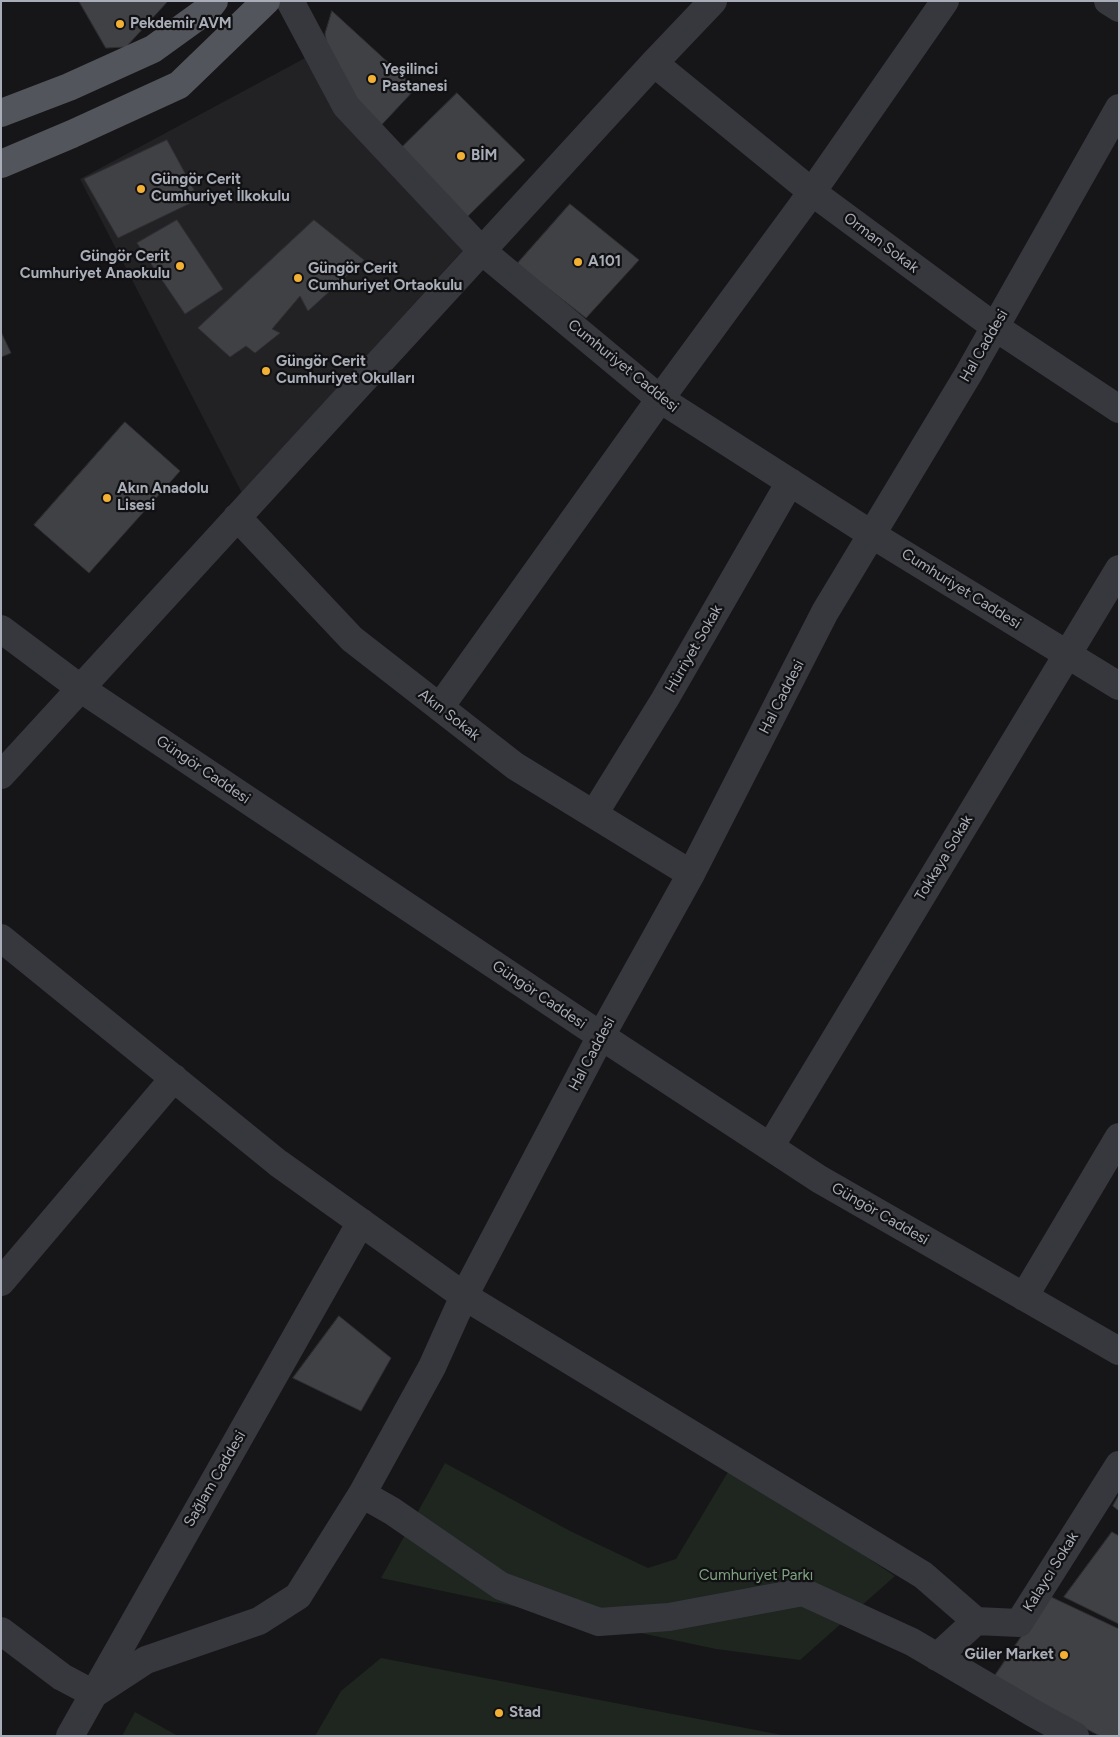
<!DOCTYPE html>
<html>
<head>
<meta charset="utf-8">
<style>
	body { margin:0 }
	#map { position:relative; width:1120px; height:1737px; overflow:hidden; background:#161618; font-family:Figtree,sans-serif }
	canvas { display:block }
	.frame { position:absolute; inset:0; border:2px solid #a8adb8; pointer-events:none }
</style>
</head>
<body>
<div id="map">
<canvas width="1120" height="1737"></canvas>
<div class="frame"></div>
</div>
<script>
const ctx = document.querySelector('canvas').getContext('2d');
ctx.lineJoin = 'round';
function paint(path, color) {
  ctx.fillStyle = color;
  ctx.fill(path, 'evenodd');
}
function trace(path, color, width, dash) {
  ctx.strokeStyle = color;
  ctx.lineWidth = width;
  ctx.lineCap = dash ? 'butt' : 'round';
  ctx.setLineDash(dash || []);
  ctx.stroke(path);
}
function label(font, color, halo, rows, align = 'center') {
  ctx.font = font + ' Figtree,sans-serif';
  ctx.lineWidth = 4.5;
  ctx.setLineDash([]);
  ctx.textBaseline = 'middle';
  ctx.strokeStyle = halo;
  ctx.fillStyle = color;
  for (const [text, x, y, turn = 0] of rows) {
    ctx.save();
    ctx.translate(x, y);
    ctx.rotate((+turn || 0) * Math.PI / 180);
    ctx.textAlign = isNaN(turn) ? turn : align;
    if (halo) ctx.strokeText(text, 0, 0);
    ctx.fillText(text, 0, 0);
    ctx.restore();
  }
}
const built = new Path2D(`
	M307,57L464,249L242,493L80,179Z`);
const green = new Path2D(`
	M445,1463L570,1531L648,1568L676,1559L731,1467L895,1576L800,1660L716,1649L381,1578Z
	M381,1658L787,1736H315L341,1691Z
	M135,1712L178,1736H122Z`);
const building = new Path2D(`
	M79,1H168L126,47L106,48Z
	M332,11L416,88L373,134L332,71L325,34Z
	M457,93L525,160L467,217L398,151Z
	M167,140L199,199L118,238L84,179Z
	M570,204L639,260L586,318L517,264Z
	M177,220L223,289L185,314L137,243Z
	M314,220L364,260L308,311L300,296L272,329L280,333L255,353L246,346L230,357L198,328Z
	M1,332L11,353L1,357Z
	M125,422L180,471L89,573L34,525Z
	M339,1316L391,1358L361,1411L293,1378Z
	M1119,1495V1511L1113,1506Z
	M1112,1532L1119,1536V1624L1064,1597Z
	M1049,1596L1119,1629V1736H1100L992,1680Z`);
const minor = new Path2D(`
	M290,1L346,106L482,251L660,399L871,534L1119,686
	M1108,1L1119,8
	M654,63L812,192L995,327L1119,409
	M237,517L352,639L515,766L691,874
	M1,629L80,688L601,1036L819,1179L1119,1351
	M440,707L660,399L812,192L945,1
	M1,775L654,63L713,1
	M594,814L665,699L790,482
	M1,938L278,1163L464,1296L923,1575L976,1621
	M770,1147L1119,569
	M1,1282L174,1078
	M1024,1297L1119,1137
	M362,1494L392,1511L501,1586L599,1622L669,1617L803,1592L912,1642L1033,1713L1075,1736
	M1,1631L62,1677L94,1694L146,1660L259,1621L298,1596L362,1494L432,1367L464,1296L601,1036L691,874L825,612L969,373L1119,108
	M937,1657L976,1621L1019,1623L1119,1465
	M70,1736L361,1222`);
const major = new Path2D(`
	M1,113L69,87L153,49L207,10L214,1
	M1,164L72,134L179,85L266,1`);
const markers = [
	[120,24,5,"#f2b134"],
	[372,79,5,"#f2b134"],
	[461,156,5,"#f2b134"],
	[141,189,5,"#f2b134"],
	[578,262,5,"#f2b134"],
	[180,266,5,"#f2b134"],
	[298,278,5,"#f2b134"],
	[266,371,5,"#f2b134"],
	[107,498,5,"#f2b134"],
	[1064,1655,5,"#f2b134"],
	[499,1713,5,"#f2b134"]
];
const poiNames = [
	["Pekdemir AVM",130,24],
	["Yeşilinci",382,70],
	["Pastanesi",382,87],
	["BİM",471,156],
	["Güngör Cerit",151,180],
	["Cumhuriyet İlkokulu",151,197],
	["Güngör Cerit",170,257,"right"],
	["Cumhuriyet Anaokulu",170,274,"right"],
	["A101",588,262],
	["Güngör Cerit",308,269],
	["Cumhuriyet Ortaokulu",308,286],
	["Güngör Cerit",276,362],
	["Cumhuriyet Okulları",276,379],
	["Akın Anadolu",117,489],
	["Lisesi",117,506],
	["Güler Market",1054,1655,"right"],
	["Stad",509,1713]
];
const streetNames = [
	["Orman Sokak",881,243,37],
	["Hal Caddesi",984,346,-60],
	["Cumhuriyet Caddesi",623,366,39],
	["Cumhuriyet Caddesi",961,589,32],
	["Hürriyet Sokak",694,649,-60],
	["Hal Caddesi",782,697,-63],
	["Akın Sokak",449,715,38],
	["Güngör Caddesi",203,770,34],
	["Tokkaya Sokak",944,858,-59],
	["Güngör Caddesi",539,995,34],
	["Hal Caddesi",592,1054,-62],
	["Güngör Caddesi",880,1214,30],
	["Sağlam Caddesi",215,1479,-60],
	["Kalaycı Sokak",1051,1572,-58]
];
const parkNames = [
	["Cumhuriyet Parkı",756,1576]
];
paint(built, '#222225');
paint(green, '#1e261f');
paint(building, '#404145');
trace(building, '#303034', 1);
trace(minor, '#37383d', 28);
trace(major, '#53555c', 28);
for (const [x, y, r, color] of markers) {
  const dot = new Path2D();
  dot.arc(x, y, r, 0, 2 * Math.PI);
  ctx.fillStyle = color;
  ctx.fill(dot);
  trace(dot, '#111113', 2);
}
label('bold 15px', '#a8adb8', '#111113', poiNames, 'left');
label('15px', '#a8adb8', '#111113', streetNames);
label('15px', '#7fa381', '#111113', parkNames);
</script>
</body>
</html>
